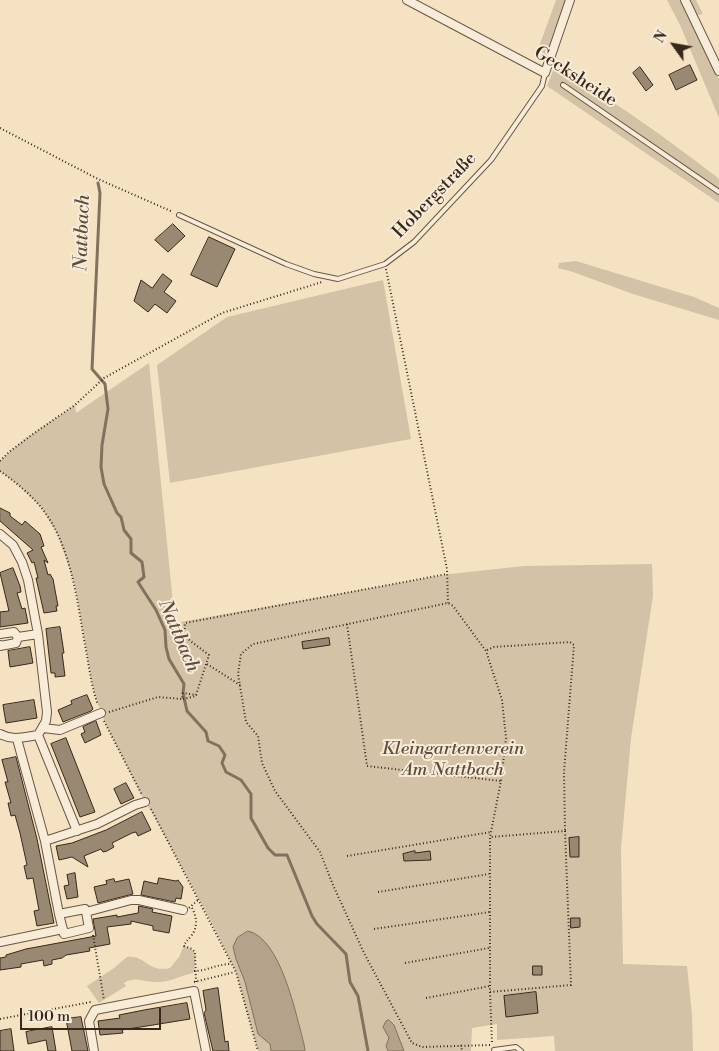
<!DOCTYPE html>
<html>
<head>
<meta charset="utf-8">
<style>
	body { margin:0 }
	#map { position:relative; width:719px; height:1051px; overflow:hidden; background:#f4e2c3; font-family:"Libre Bodoni",serif }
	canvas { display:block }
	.north { position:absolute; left:649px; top:20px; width:50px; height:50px; -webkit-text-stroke:4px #f8ecd8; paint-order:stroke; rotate:302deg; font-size:14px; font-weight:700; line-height:20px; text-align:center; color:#38281a }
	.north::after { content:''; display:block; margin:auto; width:18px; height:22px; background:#38281a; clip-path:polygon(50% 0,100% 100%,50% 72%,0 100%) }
	.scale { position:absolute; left:20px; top:1008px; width:141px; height:22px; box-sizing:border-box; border:2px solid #38281a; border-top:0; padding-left:6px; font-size:15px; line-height:18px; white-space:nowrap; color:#38281a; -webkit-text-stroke:4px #f8ecd8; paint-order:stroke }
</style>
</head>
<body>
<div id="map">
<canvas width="719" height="1051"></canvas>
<div class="north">N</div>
<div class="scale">100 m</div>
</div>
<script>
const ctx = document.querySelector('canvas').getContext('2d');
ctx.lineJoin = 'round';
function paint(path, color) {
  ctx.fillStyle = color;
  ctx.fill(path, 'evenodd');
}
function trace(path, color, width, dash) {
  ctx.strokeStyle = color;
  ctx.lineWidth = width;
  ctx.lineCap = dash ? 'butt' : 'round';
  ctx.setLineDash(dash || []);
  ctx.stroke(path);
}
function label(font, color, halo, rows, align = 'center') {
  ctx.font = font + ' "Libre Bodoni",serif';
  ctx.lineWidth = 4;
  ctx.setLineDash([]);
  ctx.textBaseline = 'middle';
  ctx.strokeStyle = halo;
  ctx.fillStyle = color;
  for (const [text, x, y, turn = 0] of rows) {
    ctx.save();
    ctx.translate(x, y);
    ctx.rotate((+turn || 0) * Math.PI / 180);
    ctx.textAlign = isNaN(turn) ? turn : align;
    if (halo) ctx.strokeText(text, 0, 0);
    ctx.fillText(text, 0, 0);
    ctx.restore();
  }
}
const green = new Path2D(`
	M556,0H566L544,61L536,55Z
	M667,0H696L703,14L691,17L719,79V118L680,25Z
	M554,68C613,98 665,138 717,177L719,180V203L547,86Z
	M576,261L694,297L719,308V320L633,294L573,272L558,268L559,263Z
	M383,280L411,439L170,483L157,365L227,317Z
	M149,363L175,623L450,574L524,566L652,564L653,596L631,738L621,849L623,964L687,966L692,1014L693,1051H555L554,1036L497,1040V1024L472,1028L471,1051H404L394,1025L386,1046L388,1051H258L236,972L210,920L153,814L145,802L106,725L97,701L92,683L75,585L57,533L40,506L18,485L0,471V461C21,439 50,423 75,405L76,413Z
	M184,946C200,952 195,957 194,971L193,973C180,976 169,983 155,982C143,982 135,976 124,983L126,986L99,1003L87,986L114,968L127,957C145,954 147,973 170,968L179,957Z`);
const water = new Path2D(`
	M248,931C281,938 296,1015 304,1044L305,1051H271L270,1044L258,1034L245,982L236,959L233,947L237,938Z
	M389,1020L394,1025L404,1051H388L386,1046L389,1038L383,1027L386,1021Z`);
const stream = new Path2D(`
	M98,183L100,193L92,369L105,384L108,409L102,445L101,467L104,484L117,513L121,517L124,530L131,539V553L142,562L144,577L138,582L156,610L165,630L166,647L169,659L184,684L183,693L187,711L206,732L208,741L219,746L225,755L222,763L226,772L241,780L251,794V818L268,848L275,855H287L312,916L317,924L346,954L350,982L358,996L368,1051`);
const building = new Path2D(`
	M690,65L697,80L676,90L669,75Z
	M640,67L653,85L646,91L633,73Z
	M173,224L185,236L168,252L155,240Z
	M209,237L235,249L217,287L191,275Z
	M163,274L172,281L164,292L176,301L167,313L155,304L148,312L134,301L141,280L152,288Z
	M0,508L10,513V516L22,525L25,521L40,534L44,546L41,547L48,563L44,560L48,575L50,574L53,579L58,606H56L57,611L44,613L36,578H38L34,562L32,563L27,553L33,550L0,521Z
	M13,568L20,586L21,592L17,593L22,609L25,608L28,623L0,627V612L9,611L0,573Z
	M60,627L64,653H62L65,676L55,677V673H51L46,629Z
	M329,638L330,645L303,649L302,642Z
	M30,647L33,663L10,667L8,651Z
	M87,695L93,709L91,711L63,722L58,710L72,704L71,701Z
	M34,700L37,718L6,723L3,705Z
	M96,721L101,735L85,743L81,734L85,732L83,727Z
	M66,738L95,812L80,817L51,744Z
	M16,757L37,839L54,923L37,926L34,911L39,910L33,878L27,879L24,866L27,865L20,833L15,815L11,816L8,803H11L5,782H8L2,760Z
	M126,783L134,798L121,804L114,789Z
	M142,812L151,830L138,836L136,832L132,833L112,843L114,847L107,851L103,852L101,849L84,856L88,867L72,857L59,860L56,846L72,843L106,830Z
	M579,837V857H570L569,838Z
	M415,851V853L430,851L431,860L404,861L403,854Z
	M75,873L78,897L67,899L64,886L69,885L67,875Z
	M159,878L176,881L178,880L183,887L181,899L176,898L175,902L141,895L144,881L157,884Z
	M114,879L115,882L129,879L133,894L98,903L94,887L107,884L106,881Z
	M139,906L153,909L152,912L172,916L169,933L153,930V926L149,925L131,921V924L107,927L110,944L89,948L90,951L66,955L62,958L52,960V964L44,966L43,960L21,964V967L0,970V958L6,957V955L26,949L96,936L93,919L117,915V917L138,913Z
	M571,918H580V927L571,928Z
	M533,966H542V975H533Z
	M218,988L225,1042L228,1041L229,1051H213L204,1013L206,1010L203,991Z
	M536,992L538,1013L506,1017L504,996Z
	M187,1003L190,1019L122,1030L123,1033L100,1035L98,1021L120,1018L119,1015L144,1010Z
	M81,1017L88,1051H72L66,1019Z
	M52,1027L56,1051H48L46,1040L28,1044L26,1032Z
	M11,1029L14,1051H0V1031Z`);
const path = new Path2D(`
	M0,128L98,179L173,212
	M386,269L447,569L448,603
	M0,461L9,452L33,434L75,405L104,378L222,313L322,282
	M0,471C14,481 28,492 40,506C71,543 77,600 85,645C89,665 91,686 98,705
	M347,624L367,766L501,781
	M487,650L494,647L570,642L574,645L564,772L565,831
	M207,664L240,685
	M183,699L196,696
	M109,712L158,697L182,699L183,693L196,695L209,655L184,636L185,623L447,574
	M104,721L142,795
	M151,809L236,972L258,1051
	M347,856L491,832
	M378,892L489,874
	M189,908L199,899
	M192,908C197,917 198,928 191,936C188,940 186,941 184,946L192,949L195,952L196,982
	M374,929L490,912
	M93,935L104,1000
	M405,963L489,948
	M194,971C207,971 217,964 231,964
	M194,982L235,972
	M490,992L571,985L565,831L491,837
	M426,998L490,986
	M0,1019L91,1002
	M461,1045L462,1051
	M490,1045L422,1047L412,1043L364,953L333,885L320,852L275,791L262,763L258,736L246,722L238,674L241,654L253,644L448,603L453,606L486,651L502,700L506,738L501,781L490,837V992L492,1044`);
const lane = new Path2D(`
	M563,85L719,192
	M179,215L286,264L314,274L338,279L385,264L414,242L491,160L542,86L545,73
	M494,1050L516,1047L521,1051`);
const street = new Path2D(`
	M407,0L545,73L570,0
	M685,0L719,71
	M0,534L13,545L22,562L28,580L38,634L47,712L46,721L38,735C24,737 13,741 0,734
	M0,634L14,632L18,637L38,634
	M0,645V646L16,643L18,637
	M43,728L60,730L101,713
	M38,735L77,831
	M17,739L45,841L59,914
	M45,841L97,824L135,805L145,802
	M86,912L89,928L64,934L59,914L85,909L86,912L131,900H139L183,910
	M0,942L63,929
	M94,1051L89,1021L95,1010L194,991L206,1051`);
const streetNames = [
	["Gecksheide",575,77,33],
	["Hobergstraße",435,196,-46]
];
const parkNames = [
	["Kleingartenverein",453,750],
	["Am Nattbach",453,771]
];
const waterNames = [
	["Nattbach",83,233,-88],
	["Nattbach",178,636,67]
];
paint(green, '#d4c2a6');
paint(water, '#b4a38a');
trace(water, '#82725d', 1);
trace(stream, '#82725d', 3);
paint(building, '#9a8972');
trace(building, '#38281a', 1);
trace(lane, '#675644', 6);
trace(street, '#675644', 10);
trace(path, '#38281a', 2, [1, 2.5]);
trace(lane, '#f8ecd8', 4);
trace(street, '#f8ecd8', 8);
label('18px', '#38281a', '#f8ecd8', streetNames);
label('italic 18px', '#5f4e3d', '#f8ecd8', parkNames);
label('italic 19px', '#5d4d3c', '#f8ecd8', waterNames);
</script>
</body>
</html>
